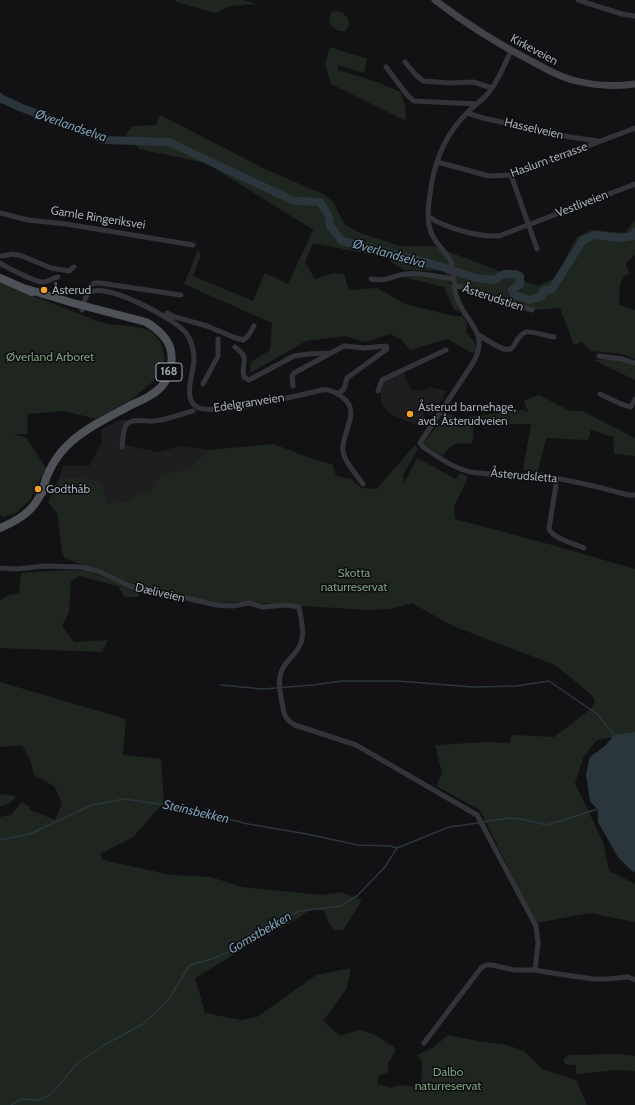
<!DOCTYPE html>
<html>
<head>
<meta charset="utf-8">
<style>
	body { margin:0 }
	canvas { display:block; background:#121214 }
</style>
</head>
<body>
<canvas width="635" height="1105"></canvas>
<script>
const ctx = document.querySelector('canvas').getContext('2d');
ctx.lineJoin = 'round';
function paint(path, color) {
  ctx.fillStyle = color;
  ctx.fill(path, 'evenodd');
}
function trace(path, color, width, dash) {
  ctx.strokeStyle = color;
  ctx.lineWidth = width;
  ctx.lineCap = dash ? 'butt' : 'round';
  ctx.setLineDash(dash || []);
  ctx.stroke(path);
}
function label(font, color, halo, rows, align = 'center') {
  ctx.font = font + ' Cabin,sans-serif';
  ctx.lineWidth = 3;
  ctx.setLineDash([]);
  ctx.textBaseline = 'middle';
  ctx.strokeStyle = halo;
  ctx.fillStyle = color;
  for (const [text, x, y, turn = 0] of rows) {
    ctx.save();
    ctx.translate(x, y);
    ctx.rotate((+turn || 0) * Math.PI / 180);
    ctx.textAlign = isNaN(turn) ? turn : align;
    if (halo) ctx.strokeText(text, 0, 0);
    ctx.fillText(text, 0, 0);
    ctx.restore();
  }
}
const built = new Path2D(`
	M403,371L410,388L413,390L419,391L427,390L429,387L447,391L432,415L425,412L419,426L390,414L382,405L380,389L383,381Z
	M126,419L124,445L158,452L181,446L208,450L191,468L160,475L151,491L137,493L131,500L105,504L59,479L63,466H89L102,443L101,430L118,421Z`);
const green = new Path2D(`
	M176,0H244L257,4L230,6L216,13L176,2Z
	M338,11C348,15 352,21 346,31H339L331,26L329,18L332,12Z
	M330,47L367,59L364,73L338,65V70L377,82L401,92L405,106L406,121L331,84L325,64Z
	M160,115L263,168L325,195L333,202L345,225L363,234L400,246H434L538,286L555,278L577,237L592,230L625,233L635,220V254L626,264L629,274L623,277L620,285L619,305L635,310V359L622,354L591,351L582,342L574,345L560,308L532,310L453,285L443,271L404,270L384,257L313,243L305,262L315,279L334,273L344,274L349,290L377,288L405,304L454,316H462L467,323L466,333L474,341L476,348L473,354L448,339L410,350L402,340L390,334L365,342L344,336L306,341L250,373L251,362L270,350L272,323L184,284L198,250L201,255L193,276L253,301L265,273L288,284L314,228L312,229L206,163L139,149L126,134L133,126L156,125Z
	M404,275L447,279L452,286L459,311L454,310L444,287L403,277Z
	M0,282C27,294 55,304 82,315C87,317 91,319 96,321C113,327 133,323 149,331C155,333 159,339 161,344C174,372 148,384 131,400L145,392L96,419L65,411L27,414L28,434H13L26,437L46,468L30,500L16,513L3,517L0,514Z
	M609,359L626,361L635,365V380L594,360Z
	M539,395L570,411H582L635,438V456L614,454L613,437L591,430L588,440L546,438L538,472L523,470L531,424H474L472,444C457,443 451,442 443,456L423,444L445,415L451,414L460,418L521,410L528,411L524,403L525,400Z
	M274,444L304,456L333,465L336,476L351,479L361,488L377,489L415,445L418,449L403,475L404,483L443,504L404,483L417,458L456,479L460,473L468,477L454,507L455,519L552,545L635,569V733L597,740L584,756L575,783L603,842L609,871L635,884V922L590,913L536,923L480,810L436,786L442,773L435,745L488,742L509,743L512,735L554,737L592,708L595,701L592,695L555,665L453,626L412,603L391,609L366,610L245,602L209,603L125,581L65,558L62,551L57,513L48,502L59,479L84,477L102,483L106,504L131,500L137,493L151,491L160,475L191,468L208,450Z
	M69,570L87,571L138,589L139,597H125L118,586L79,576L71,581L69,613L62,626L74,642L108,640L102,652L0,648V601L8,595L19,593L21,573Z
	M0,682L126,719L123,755L161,759L164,802L133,837L100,854L103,860L171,875L211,877L242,887L321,895L341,892L362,900L343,930H334L329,923L324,911L312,909L282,928L269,929L252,940L245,948L195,978L205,1013L241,1020L257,1017L316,975L351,968L347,988L323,1021L340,1036L359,1030L373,1034L394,1047L395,1052L388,1063V1072L379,1076L377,1084L392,1088L399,1085L419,1087L421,1085L422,1062L417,1055L434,1047L448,1035L483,1042L507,1045L524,1051L542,1069L576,1080L587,1105H0V817L11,815L22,802L29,806L30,810L55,820L62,803L54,786L34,775L30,759L22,745L0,747Z
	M7,794L16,797L9,804L0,806V795Z
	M617,1054L635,1056V1071L617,1070L576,1074V1065L565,1064L563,1059L569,1055Z`);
const water = new Path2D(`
	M635,732V872L632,871L618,857L598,822V810L590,801L586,774L590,757L605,746L614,735Z`);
const stream = new Path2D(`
	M221,685L263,689L313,685L342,681H398L473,687L516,686L549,681L597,714L614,735
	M482,822L509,818L521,819L547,825L598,809
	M0,840L30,834L92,805L124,799L180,807L248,824L307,834L358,845L390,846L397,848
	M397,848L449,827L479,823
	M11,1105L22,1099L39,1100L50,1095L79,1062L104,1045L143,1024L168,1000L190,965L212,959L235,949L268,925L300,911L341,906L357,896L385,867L397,848`);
const river = new Path2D(`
	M0,97L2,99L22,108L106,140L169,142L294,201L320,202L328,215L330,226L342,241L436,265L476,278L494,280L504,274H515L520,276V284L512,290L514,295L530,300L542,296L543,291L552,289L583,240L595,235L620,238L633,236L635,232`);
const street = new Path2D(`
	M578,0L622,14L635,16
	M511,51C505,64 499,79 490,91C483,100 473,106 466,114C447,133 437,155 432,181C430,196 425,217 431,232C435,244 446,251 451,262C455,272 453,285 456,295C464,324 491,330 473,363L420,443L423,447C438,457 453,468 471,472C494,476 518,473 541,476C571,480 599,487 628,495H635
	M405,62L416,75L423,81L450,83L473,82L492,88
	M386,67L408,96L414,101L477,104
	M467,113L483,118L570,137L598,141
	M437,162L489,176L511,175L635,128
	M511,175L537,249
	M0,213L28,220L66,224L193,245
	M429,217C445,228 479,237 499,236L635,184
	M2,256L13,254L22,256L51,268L69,271L74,267
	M0,263C6,267 37,283 43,282C48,282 52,278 58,277
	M371,279C388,282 391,276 405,274C415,272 442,277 453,279
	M91,285L95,283H100L181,295
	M454,286L462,287L532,310
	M82,310C84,303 84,296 91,292C108,283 175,319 186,333C191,340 194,350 194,359C194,372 182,399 197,407C213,417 300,395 322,390C330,389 335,392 342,397C363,412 340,433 343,452C345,463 357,475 363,484
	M167,313L175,317L207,326L233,337L243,340L248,336L254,326
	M479,335C486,339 505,354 512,348C514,346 516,342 517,340C519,337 523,333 526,332C530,331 548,336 554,337
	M235,347C252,360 240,361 244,377L249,380L294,356L309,354L331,353
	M599,356L622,359L635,363
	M203,384L218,356V339
	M293,386L292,376L294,373L344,346L364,348L386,346L387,349L347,378L344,389L338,394
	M378,391L382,380L386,378L446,350
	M600,394L621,404L631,407L635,399
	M122,447C123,441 123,426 128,423C135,418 146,422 154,421C168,420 180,414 193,411
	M557,478L549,529C552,538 575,544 584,548
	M0,568L16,569L45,566L80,567L98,571L128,585L157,594L186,598L216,605L233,606L249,603L263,607L286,605L299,607C301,619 306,636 299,647C295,655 286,661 282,670C276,682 282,700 284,713C286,719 289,722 295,725L356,745L477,815L536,926L538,943L535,970
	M424,1043L481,968L486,965H492L514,970H535L552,973L593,979H607L628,977L635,980`);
const secondary = new Path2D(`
	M435,0C466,24 498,44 533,62C544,68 556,75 569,79C589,85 614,87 635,84`);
const primary = new Path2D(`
	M0,278L32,292
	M27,289L73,303L146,322C158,329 168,338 171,351C173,363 170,377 162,386C154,395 142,400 131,405C111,416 89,426 72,441C56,455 46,473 42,493
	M0,528C12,523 26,516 34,505C38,500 41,494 44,488`);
const markers = [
	[44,290,4,"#f3a12b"],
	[410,414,4,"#f3a12b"],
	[38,489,4,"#f3a12b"]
];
const shields = [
	[169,372,26]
];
const shieldNames = [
	["168",169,372]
];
const streetNames = [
	["Kirkeveien",534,50,28],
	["Hasselveien",534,129,13],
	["Haslum terrasse",549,160,-20],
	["Vestliveien",582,204,-21],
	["Gamle Ringeriksvei",98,218,9],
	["Åsterudstien",493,298,18],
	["Edelgranveien",249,403,-9],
	["Åsterudsletta",524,476,5],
	["Dæliveien",160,593,13]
];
const poiNames = [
	["Åsterud",52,290],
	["Åsterud barnehage,",418,407],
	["avd. Åsterudveien",418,421],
	["Godthåb",46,489]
];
const parkNames = [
	["Øverland Arboret",50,357],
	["Skotta",354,573],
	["naturreservat",354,587],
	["Dalbo",448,1072],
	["naturreservat",448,1086]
];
const waterNames = [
	["Øverlandselva",71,126,19],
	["Øverlandselva",389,254,16],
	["Steinsbekken",196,812,13],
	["Gomstbekken",260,933,-30]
];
paint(built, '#1e1e21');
paint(green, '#1e261f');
paint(water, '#2b363c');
trace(stream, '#2b363c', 1.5);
trace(river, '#2b363c', 8);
trace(street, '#333439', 5);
trace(secondary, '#414349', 7);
trace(primary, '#4f5158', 8);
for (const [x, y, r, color] of markers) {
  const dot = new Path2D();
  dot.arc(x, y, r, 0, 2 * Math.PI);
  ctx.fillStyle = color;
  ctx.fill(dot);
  trace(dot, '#0d0d0f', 1.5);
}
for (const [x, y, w] of shields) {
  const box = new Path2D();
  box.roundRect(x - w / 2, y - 9, w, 18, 3);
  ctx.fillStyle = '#0d0d0f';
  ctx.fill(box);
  trace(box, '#a3aab4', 1);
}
label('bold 11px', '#a3aab4', null, shieldNames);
label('12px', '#a3aab4', '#0d0d0f', streetNames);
label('12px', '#a3aab4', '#0d0d0f', poiNames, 'left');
label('12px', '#7aa07a', '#0d0d0f', parkNames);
label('italic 13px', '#799bb0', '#0d0d0f', waterNames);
</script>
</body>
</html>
